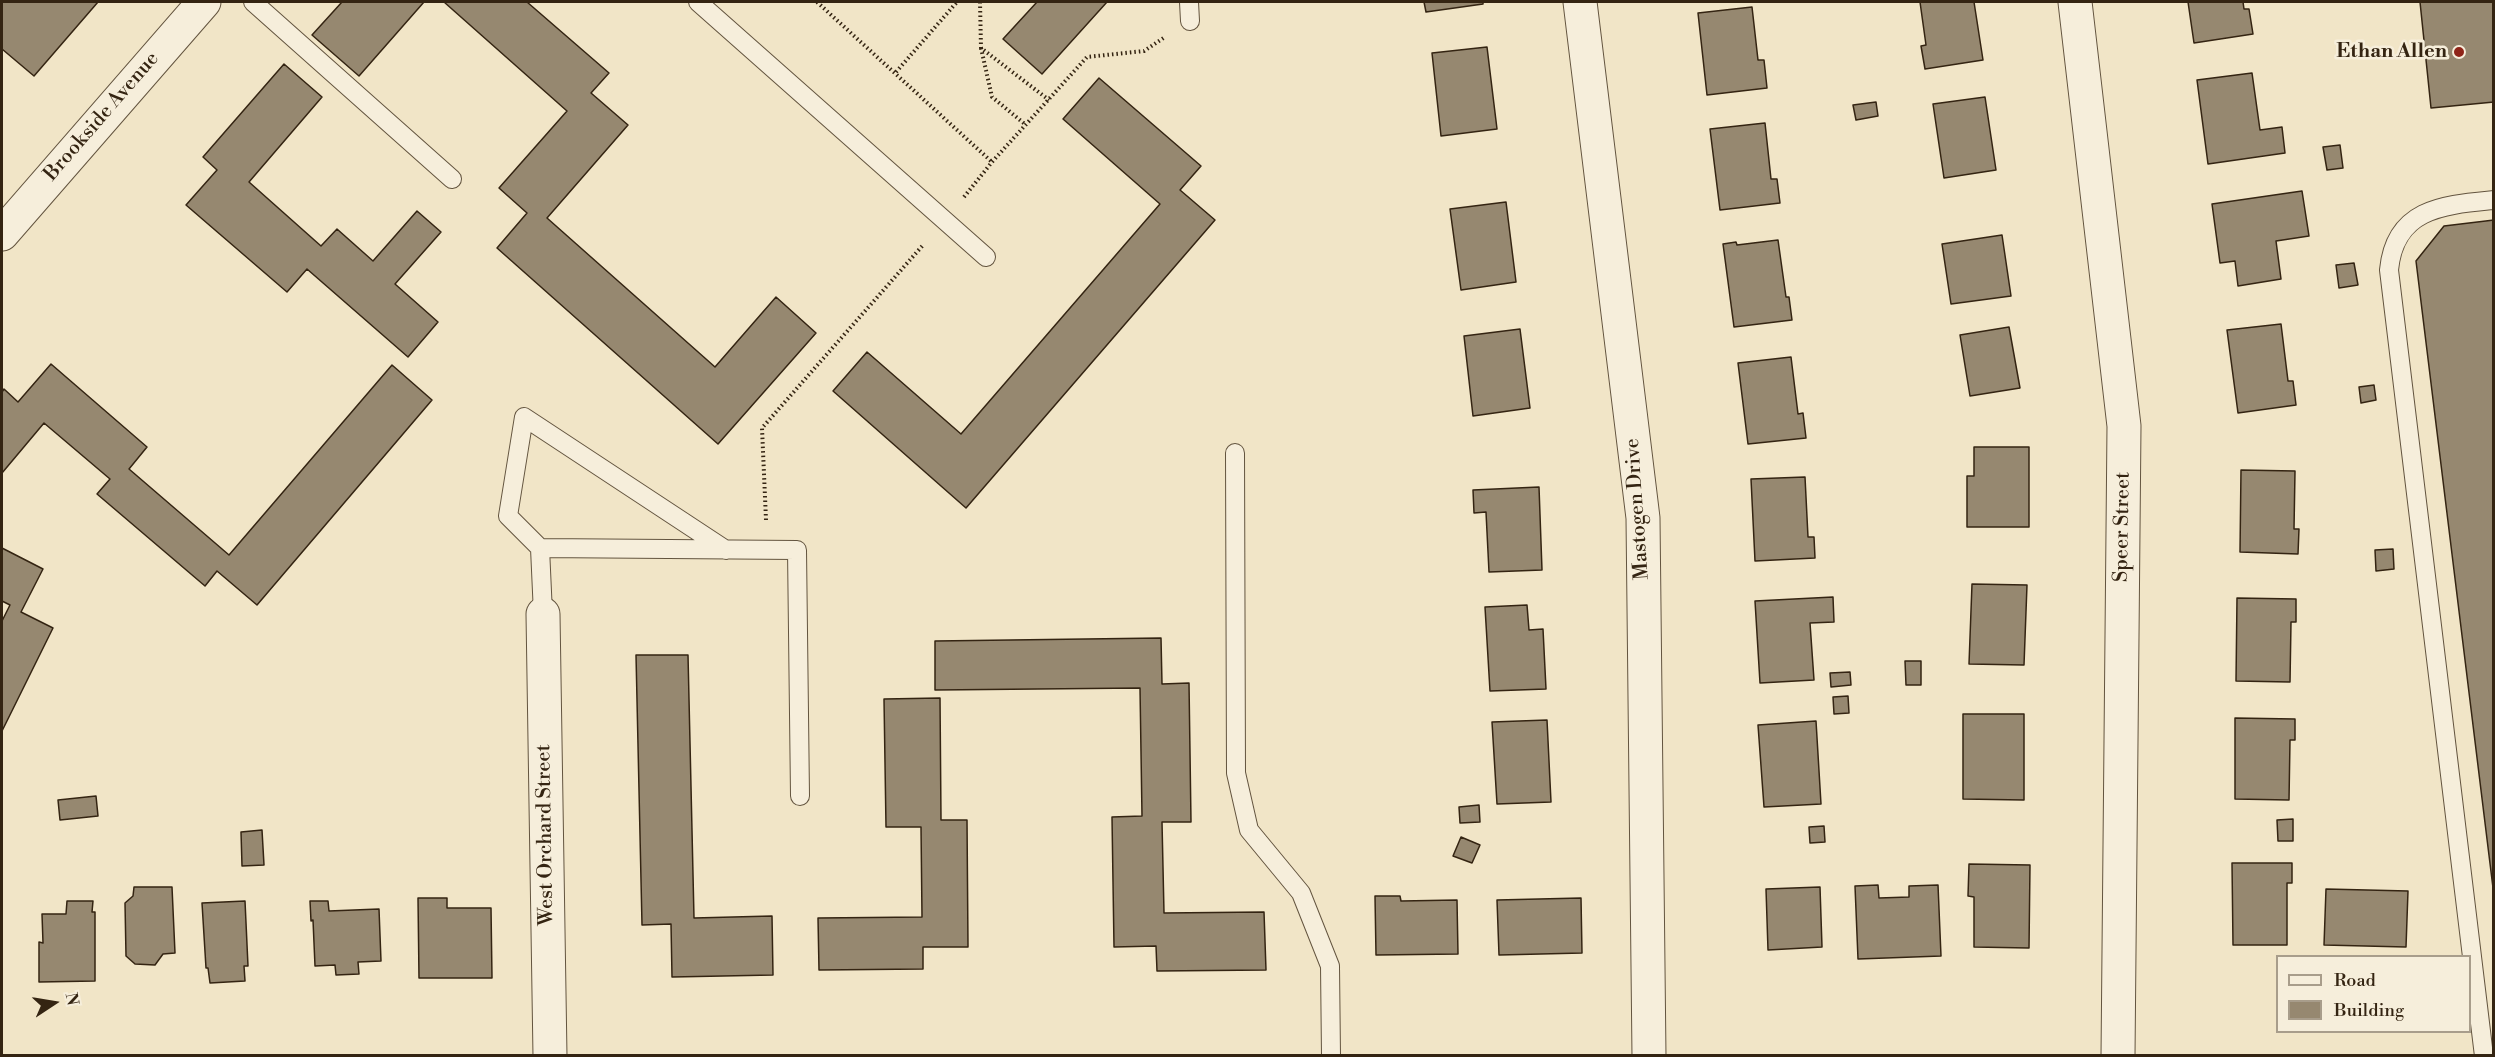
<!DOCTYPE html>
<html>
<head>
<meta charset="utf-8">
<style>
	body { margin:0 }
	#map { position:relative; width:2495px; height:1057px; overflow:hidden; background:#f1e5c7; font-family:"Libre Bodoni",serif }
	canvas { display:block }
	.frame { position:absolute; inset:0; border:3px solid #342412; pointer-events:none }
	.legend { position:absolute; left:2276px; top:955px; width:195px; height:78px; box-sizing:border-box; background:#f6eedb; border:2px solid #a89d8b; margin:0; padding:8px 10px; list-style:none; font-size:18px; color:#342412 }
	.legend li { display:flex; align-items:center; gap:12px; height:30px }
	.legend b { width:30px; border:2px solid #a89d8b }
	.north { position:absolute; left:24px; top:973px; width:60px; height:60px; -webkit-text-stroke:4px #f6eedb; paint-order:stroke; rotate:78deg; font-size:16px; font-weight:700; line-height:24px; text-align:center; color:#342412 }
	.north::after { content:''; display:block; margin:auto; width:21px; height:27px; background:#342412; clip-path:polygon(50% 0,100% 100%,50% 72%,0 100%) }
</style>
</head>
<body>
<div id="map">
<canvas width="2495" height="1057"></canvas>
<div class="frame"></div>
<ul class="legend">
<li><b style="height:8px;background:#f6eedb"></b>Road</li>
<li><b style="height:16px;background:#968870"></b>Building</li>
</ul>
<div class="north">N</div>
</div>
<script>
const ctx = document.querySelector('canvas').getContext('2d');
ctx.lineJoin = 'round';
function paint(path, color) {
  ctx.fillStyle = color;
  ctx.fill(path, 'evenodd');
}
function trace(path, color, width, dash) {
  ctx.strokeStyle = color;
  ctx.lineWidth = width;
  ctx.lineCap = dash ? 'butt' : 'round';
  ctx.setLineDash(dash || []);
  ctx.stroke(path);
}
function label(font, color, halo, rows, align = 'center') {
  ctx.font = font + ' "Libre Bodoni",serif';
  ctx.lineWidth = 5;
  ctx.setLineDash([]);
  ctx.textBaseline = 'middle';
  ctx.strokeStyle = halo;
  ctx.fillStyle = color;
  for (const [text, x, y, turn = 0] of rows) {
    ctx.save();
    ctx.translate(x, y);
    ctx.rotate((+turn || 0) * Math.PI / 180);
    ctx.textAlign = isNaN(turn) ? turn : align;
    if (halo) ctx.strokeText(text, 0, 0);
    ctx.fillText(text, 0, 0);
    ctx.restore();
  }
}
const building = new Path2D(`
	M2,2H98L34,76L2,49Z
	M342,2H424L359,76L312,35Z
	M444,2H527L609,73L591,93L628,125L547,218L715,367L776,297L816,333L718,444L497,248L527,213L499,188L567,111Z
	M1037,2H1107L1042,74L1003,39Z
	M1424,2H1483V4L1426,12Z
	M1920,2H1974L1983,60L1925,69L1921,46L1926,45Z
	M2188,2H2243L2244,9H2249L2253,34L2194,43Z
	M2420,2H2494V102L2431,108Z
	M1752,7L1758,60H1764L1767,88L1707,95L1698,13Z
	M1487,47L1497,129L1441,136L1432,53Z
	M284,64L322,97L249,182L321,246L337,229L373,261L417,211L441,232L395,284L438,322L408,357L307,269L287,292L186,205L217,170L203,157Z
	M2252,73L2260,130L2282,127L2285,153L2208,164L2197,80Z
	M1099,78L1201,166L1180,190L1215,220L966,508L833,391L867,352L961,434L1160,204L1063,119Z
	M1985,97L1996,170L1944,178L1933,104Z
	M1876,102L1878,116L1856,120L1853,105Z
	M1765,123L1771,179H1777L1780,203L1720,210L1710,129Z
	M2340,145L2343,168L2327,170L2323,147Z
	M2302,191L2309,236L2276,241L2281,279L2238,286L2235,261L2220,263L2212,204Z
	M1506,202L1516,282L1461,290L1450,209Z
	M2494,220V896L2416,261L2444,226Z
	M2002,235L2011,296L1951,304L1942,244Z
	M1778,240L1786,297H1789L1792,320L1734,327L1723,244L1736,242L1737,245Z
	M2354,263L2358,285L2339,288L2336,265Z
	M2281,324L2288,381H2293L2296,405L2238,413L2227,330Z
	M2009,327L2020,388L1970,396L1960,335Z
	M1520,329L1530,408L1473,416L1464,336Z
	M1791,357L1798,414L1803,413L1806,438L1748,444L1738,363Z
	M51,364L147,447L129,469L229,555L392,365L432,400L257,605L217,571L205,586L97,494L110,479L44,423L2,473V392L4,389L18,402Z
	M2374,385L2376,400L2361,403L2359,387Z
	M1974,447H2029V527H1967V476H1974Z
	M2241,470L2295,471L2294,529H2299L2298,554L2240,552Z
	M1805,477L1808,537H1814L1815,558L1755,561L1751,479Z
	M1539,487L1542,570L1489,572L1486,512L1474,513L1473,490Z
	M2,548L43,569L21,612L53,628L2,731V621L10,605L2,601Z
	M2393,549L2394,569L2376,571L2375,550Z
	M1972,584L2027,585L2024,665L1969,664Z
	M1833,597L1834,622L1810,623L1814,680L1760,683L1755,601Z
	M2237,598L2296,599V622H2291L2290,682L2236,681Z
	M1527,605L1529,630L1543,629L1546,689L1490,691L1485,607Z
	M1161,638L1162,684L1189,683L1191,822H1162L1164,913L1264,912L1266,970L1157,971L1156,946L1114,947L1112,817L1142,816L1140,688L935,690V641Z
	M636,655H688L694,918L772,916L773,975L672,977L671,924L642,925Z
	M1905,661H1921V685H1906Z
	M1850,672L1851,685L1831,687L1830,673Z
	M1848,696L1849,713L1834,714L1833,697Z
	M940,698L941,820H967L968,947H923V969L819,970L818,918L922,917L921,827H886L884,699Z
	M1963,714H2024V800L1963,799Z
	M2235,718L2295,719V740H2290L2289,800L2235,799Z
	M1547,720L1551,802L1497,804L1492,722Z
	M1816,721L1821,804L1764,807L1758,725Z
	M96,796L98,816L60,820L58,800Z
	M1479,805L1480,822L1460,823L1459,807Z
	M2293,819V841H2278L2277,820Z
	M1824,826L1825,842L1810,843L1809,827Z
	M262,830L264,865L242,866L241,832Z
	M1461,837L1480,845L1472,863L1453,856Z
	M2232,863H2292V883H2287V945H2233Z
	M1969,864L2030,865L2029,948L1974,947V897L1968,896Z
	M1878,885L1879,898L1909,897V886L1938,885L1941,956L1858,959L1855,886Z
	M134,887H172L175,953L163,954L155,965L135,964L126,956L125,903L133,896Z
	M1820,887L1822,947L1768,950L1766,889Z
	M2326,889L2408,891L2406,947L2324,945Z
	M1375,896H1400L1401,901L1457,900L1458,954L1376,955Z
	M418,898H447V908H491L492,978H419Z
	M1581,898L1582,953L1499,955L1497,900Z
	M67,901H93L92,912H95V981L39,982V942L43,943L42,914H66Z
	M245,901L248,966H244L245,981L210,983L208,968H206L202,903Z
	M310,901H328L329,911L379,909L381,961L358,962L359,974L336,975L335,965L315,966L313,920L311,921Z`);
const path = new Path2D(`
	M817,2L992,162
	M980,2L981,48L1049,100
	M981,48L992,97L1026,125
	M896,72L957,2
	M964,197L992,162L1087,57L1144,51L1165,37
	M766,520L762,428L924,244`);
const lane = new Path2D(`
	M253,2L452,179
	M698,2L986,257
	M1189,2L1190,21
	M1235,453L1236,773L1249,830L1301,893L1330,966L1331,1056
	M540,548L508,516L524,417L726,550
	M543,614L540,548L797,550L800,796
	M2484,1056L2389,270C2395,208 2443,205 2494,200`);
const street = new Path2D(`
	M1580,2L1643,518L1649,1056
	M2075,2L2124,426L2118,1056
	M2,234L204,2
	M543,614L550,1056`);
const markers = [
	[2459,52,6,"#8f2418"]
];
const poiNames = [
	["Ethan Allen",2447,52]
];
const streetNames = [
	["Brookside Avenue",102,117,-49],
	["Mastogen Drive",1638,509,-94],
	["Speer Street",2123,527,-89],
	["West Orchard Street",546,835,-91]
];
paint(building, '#968870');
trace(building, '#342412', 1.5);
trace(lane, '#63543f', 20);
trace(street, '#63543f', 35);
trace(path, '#342412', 4, [1.5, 3]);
trace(lane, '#f6eedb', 18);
trace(street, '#f6eedb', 33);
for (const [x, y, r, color] of markers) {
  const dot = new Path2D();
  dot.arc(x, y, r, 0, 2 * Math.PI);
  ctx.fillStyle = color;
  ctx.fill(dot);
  trace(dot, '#f6eedb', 2);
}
label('bold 20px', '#342412', '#f6eedb', poiNames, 'right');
label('20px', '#342412', '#f6eedb', streetNames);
</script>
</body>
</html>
